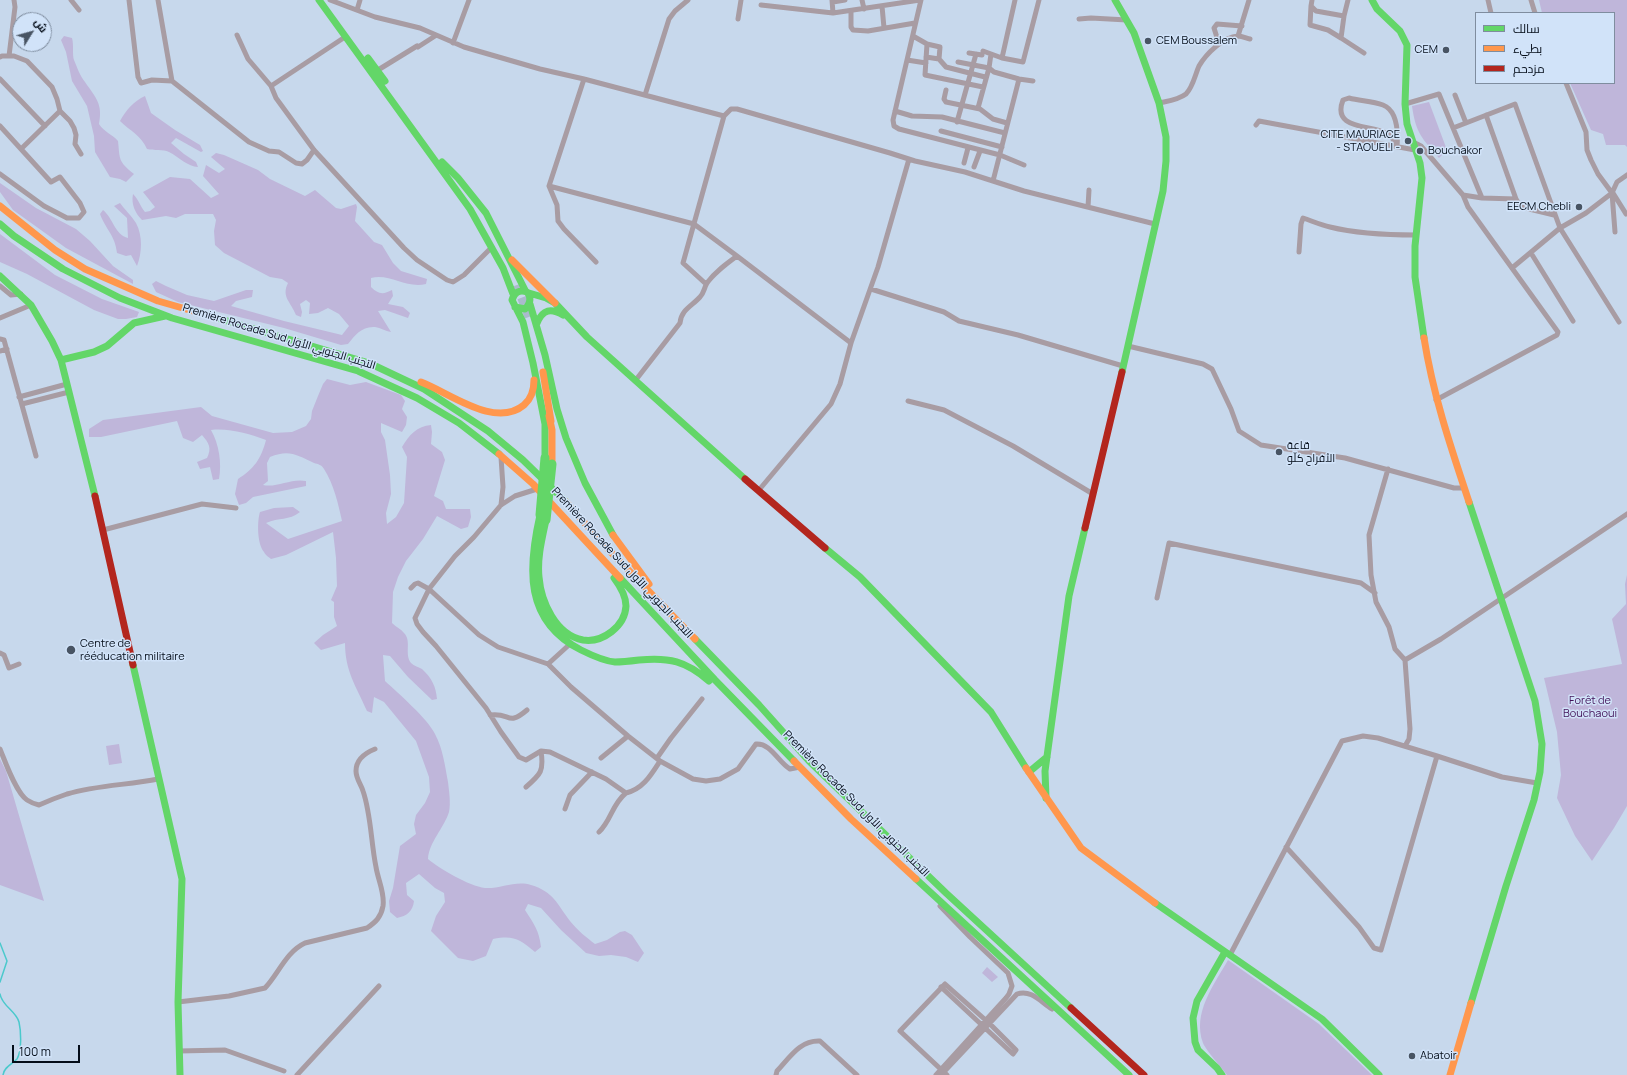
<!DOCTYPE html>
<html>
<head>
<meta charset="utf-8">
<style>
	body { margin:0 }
	#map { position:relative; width:1627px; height:1075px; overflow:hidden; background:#c7d8ec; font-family:Manrope,Cairo,sans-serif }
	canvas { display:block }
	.legend { position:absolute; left:1475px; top:12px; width:140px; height:72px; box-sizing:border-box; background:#d1e3f9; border:1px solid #7f8d9f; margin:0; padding:5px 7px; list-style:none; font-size:12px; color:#040d19 }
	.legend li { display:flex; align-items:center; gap:8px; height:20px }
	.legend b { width:20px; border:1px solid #7f8d9f }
	.north { position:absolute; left:12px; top:12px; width:40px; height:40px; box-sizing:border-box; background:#d1e3f9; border:1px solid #7f8d9f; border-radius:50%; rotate:53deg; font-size:11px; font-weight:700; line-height:16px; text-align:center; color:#040d19 }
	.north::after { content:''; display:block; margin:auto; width:14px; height:18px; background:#485463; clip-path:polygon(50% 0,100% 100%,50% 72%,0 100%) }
	.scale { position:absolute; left:12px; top:1045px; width:68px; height:18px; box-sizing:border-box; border:2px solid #040d19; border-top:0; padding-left:5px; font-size:12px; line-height:14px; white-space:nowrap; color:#040d19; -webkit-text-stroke:3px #d1e3f9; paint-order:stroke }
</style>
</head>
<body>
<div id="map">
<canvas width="1627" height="1075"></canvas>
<ul class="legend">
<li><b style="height:5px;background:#63d668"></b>سالك</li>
<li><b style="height:5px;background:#ff974d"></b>بطيء</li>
<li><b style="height:5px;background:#b3261e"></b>مزدحم</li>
</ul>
<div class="north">ش</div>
<div class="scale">100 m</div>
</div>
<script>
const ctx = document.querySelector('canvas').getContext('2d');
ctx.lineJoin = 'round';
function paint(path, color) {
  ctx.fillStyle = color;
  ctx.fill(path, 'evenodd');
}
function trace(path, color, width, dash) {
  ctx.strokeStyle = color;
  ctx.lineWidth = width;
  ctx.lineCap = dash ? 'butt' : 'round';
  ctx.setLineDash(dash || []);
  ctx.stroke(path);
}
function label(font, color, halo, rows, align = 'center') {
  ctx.font = font + ' Manrope,Cairo,sans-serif';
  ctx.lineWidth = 3;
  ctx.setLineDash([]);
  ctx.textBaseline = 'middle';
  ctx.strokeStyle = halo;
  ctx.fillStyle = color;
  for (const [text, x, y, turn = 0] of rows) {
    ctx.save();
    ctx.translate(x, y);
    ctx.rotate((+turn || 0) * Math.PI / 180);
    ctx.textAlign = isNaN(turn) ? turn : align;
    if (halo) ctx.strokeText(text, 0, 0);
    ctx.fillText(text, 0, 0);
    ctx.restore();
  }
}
const green = new Path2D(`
	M1539,0H1627V147L1625,145H1606L1603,134L1591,130L1570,83H1614V13H1542Z
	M64,36L72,38C74,45 72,55 74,60C77,67 80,76 85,82C96,98 103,104 99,124C104,132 112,134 118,141C120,160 118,161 134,174L126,182L120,179L110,177L95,152L94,136L87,106L72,81L66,52L61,40Z
	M145,96L151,113L175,130L200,145L203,151L201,152L176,138L171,143L184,154L196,162L198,167C188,167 179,157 169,152C163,149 154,151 147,149C141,135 130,131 120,121C126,110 134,101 145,96Z
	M1429,102L1447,150L1439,158C1422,138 1416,134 1412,106Z
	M216,153L224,155L258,170L270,179L305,196L315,190L336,208L341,209L356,204L357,207L355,221L374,242L382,245L393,263L401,271L427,279L426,284C406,289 390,273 371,278V287C378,294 383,295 392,290L393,296L388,304L403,307L410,313L408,318L385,310L378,311L391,332C385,331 381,328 375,327C362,326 355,335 348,344L341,345L284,328L178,302L156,292L152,284L156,281L166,286L187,295L214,301L246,290H253L252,297L236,301L231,306L284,321L342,335L349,326L339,314L328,308L318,313L309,314L310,303L306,300L300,304L302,312L301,317L296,315C291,302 281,297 288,283L282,279L270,277L224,253L215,245L214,231L216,220L213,214H185L176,218L166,216L142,220C135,213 131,204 133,194C139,200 140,206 145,212L150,211L155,207L143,192L170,177L190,179L211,198L219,194L203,176L206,165L219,173L225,169L211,157Z
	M0,183L36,208L76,229L90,241L113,266L133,280V284L66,248L13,210L0,192Z
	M120,203C125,210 131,215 136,223C143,236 142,253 137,266L131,255L126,256L117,253C115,235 106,230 100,214L103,210C113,218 115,235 128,238L127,218L114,206Z
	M0,234L55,275L102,299L139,312L137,317L126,319H118L94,310L27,274L0,262Z
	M327,379L350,385L366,382L401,395L405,401L402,409L407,417L406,425L402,432L381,423V432L385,440L390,475L391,494L386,513L387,524L396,517L404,503L407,457L402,447C409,435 417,426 431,425L432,432L431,444L442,452L445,460L434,496L443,501L446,509H470L471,517L468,527L461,529L437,516L423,539L406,561L398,577L393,592L392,623C396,627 401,629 404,633C412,641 404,654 411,663C414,666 419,667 422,669C432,678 436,687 437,699L432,700L408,677L390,656L383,655L385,681C398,693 428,719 435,734C443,749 445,766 448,782C449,791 451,803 449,812C444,828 429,842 428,859C440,869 469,886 485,888C500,889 516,880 531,885C554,892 557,904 570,921C578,931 586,937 595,944L607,940L620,932L625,931L632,935L644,953L638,962L626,957L611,955L599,956L586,953L561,930L541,908L528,904L525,910C534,924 539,930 541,947L535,952C519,939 514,935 493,939L486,956L473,961L458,958L431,931L436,916L445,902L444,893L435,888L419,874L406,883L407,895L414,901C413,911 407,916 397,918L390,912L389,901L393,888L400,846L416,834L414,824L416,815L425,803L430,792L429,777L416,741L384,702L374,697L372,713L367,711C356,686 345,671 345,643L321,650L314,643L323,635L337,626L334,617V602L331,600L337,586L336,558L333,532L286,555L271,559C269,557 265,555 264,552C257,544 257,521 260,512L274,508L293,507L300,512C289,521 279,517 266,523L288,539L342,521C338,503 334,485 324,469C322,465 318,464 314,463C297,455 289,449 270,457L267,463L268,481L263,485C277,488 291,478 306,481V486L253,497L246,503L239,505L235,494L238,479C254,469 261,459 266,440C249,434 230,428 211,430C219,444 222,463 219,479L213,480L210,467L200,469L197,462L207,458C212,448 209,443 202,435L193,442L183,438L177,421L101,437H89V429L103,420L201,407L212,416L273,433L292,432L306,426L311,419L312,411L318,396L323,384Z
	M1627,575V806L1614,828L1592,861L1575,836L1557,798L1561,775L1557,732L1544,678L1622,664L1612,619L1626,604L1625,584Z
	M119,744L122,763L109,765L106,746Z
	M0,759L6,771L44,901L0,885Z
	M1228,960L1319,1024L1372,1075H1227C1222,1068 1205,1049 1203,1043C1192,1013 1214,985 1228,960Z
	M987,967L998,977L992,982L982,973Z`);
const stream = new Path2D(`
	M0,943L7,961L0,982
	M0,994C2,1006 16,1011 19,1022C21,1031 22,1051 17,1059C12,1064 4,1067 3,1075`);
const highwayTunnel = new Path2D(`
	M517,285L529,317`);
const street = new Path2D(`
	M71,0L79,10
	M129,0L138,77L141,83L152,80L172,81L249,142L269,151L279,152L296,163L302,164L307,160L314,150
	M158,0L172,81
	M330,0L375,17L420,28L464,47L540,69L584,79L724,116L731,109H737L890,153L915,161L965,172L1024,191L1155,224
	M862,0L864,9
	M921,0L893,120L894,126L899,129L1000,155L1024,165
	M1312,0L1311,6L1316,11L1344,16L1348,0
	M1488,0L1491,13
	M1531,0L1535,13
	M833,2L845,0
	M761,5L833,13L832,0
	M882,6L884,28
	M1311,6L1310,25L1328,30L1341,38L1344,16
	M357,10L360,0
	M851,11V27L853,30L868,31L915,23
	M833,13L920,0
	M738,19L741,0
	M1079,19L1091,18L1127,20
	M237,35L248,59L271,86L276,98L314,150L404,248L417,260L447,280L453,282L464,275L492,247
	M913,36L927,44L940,47L939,59
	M1238,36L1249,0
	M1341,38L1364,53
	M453,43L469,0
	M927,44L925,75L983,87
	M1219,44L1214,28L1217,24L1242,26
	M418,47L435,36
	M983,51L1002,58L1015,0
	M969,53L982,55
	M9,56L15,7L14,0
	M0,57L2,56H14L27,61L52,87L57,99L60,111L21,149
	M926,57L939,59L946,67L985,77
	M1002,58L1023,62L1039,0
	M907,60L926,63
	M958,62L989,68L994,72L1019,79L1033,81
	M378,70L417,46
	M0,79L45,126
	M584,79L549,186L557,205L558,221L564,229L596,262
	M1566,83L1586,132L1587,150L1591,160L1598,174L1612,193L1615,232
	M271,86L345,37
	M946,90L944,99L946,102L980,109L993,119L1007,123
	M645,95L669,19L675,11L688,0
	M1455,95L1466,123
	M1349,98C1360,101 1372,101 1383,105C1398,111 1398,134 1397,147C1395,143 1392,136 1388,134C1373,124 1331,131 1343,100Z
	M1159,103C1168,101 1178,100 1186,94C1193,87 1195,75 1199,66C1206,54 1223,37 1238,36C1242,36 1246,38 1250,39
	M1405,104L1439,94L1482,198
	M978,108L989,68L991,54
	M60,111L70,121L74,128L76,135L75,144L81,154
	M895,111L912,116L942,117L1005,133
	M1486,115L1516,199L1521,207L1554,215
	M957,122L976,54
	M1256,125L1259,121L1415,150
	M0,126L51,182L60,177L80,203L84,212L79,218H67L44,206L0,174
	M1453,128L1515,104L1560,228L1619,322
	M941,131L1002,147
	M1413,142L1421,146L1463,195L1482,198L1516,199
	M964,163L968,148
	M974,167L980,151
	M993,181L1019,79
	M549,186L694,224L737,256
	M1613,193L1626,214
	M1088,207L1089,190
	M1299,252L1301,224L1303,218C1312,221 1321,225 1330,227C1358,234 1387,235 1416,235
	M1531,253L1573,321
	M1512,268L1560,228L1586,213L1612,193L1617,182L1627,175
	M706,284L683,263L724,116
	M0,286L11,295L21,294
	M871,289L944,312L959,321L1018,335L1123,366
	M0,318L31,305
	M0,339L4,340L36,456
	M1128,346L1203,364L1212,369L1231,409L1239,431L1261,445L1345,458L1454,488H1463
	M0,351L7,349
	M635,381L680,323C681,310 692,306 700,297C704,293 704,288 707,283C715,272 726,264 737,256L851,343
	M19,397L67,384
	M1436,400L1557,335L1558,332L1468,207L1463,195
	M908,401L944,410L1013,446L1093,494
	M22,404L69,392
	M1388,469L1369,535L1371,575L1376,602L1389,627L1395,649L1405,660L1441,639L1627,514
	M537,489L515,496L501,505L474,537L455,556L429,589L415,618L417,624L423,632L436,646L486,708L501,732L519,757L526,760L541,751L550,752L606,779L626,793C643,789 651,775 660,761L693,779L706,781L720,779L738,769L756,744C771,743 778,762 790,769L800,767
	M759,490L831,404L840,384L851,343L878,267L909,159
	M501,505L503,487L501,457
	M103,530L202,504L236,508
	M411,588L415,584L418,583L429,589L479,635L498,647L548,664L570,644
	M1157,598L1169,543L1361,583L1375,593
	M0,653L4,655L9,668L19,664
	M548,664L571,687L628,736L660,761
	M490,715C511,712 507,727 527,710
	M1405,746L1409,739L1410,729L1405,660
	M0,749C5,761 16,793 27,800C30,802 35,804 39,805C48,801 58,797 67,794C97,785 129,785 158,779
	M601,758L628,736
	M657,758L671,738L702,699
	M526,787C541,774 544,771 541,751
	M565,809L570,795L592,772
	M599,832C611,821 612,804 626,793
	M1286,847L1359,927L1374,948L1381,950L1437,756L1502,777L1537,783
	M1230,955L1342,741L1363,736L1378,738L1437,756
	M941,987L1013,1054L1016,1050L990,1024L945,984L900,1031L947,1075
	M178,1002L229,996L265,988C279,973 286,952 305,943L367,928C376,922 381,917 383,906C385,893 378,880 376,867C371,843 371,814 363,791C361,784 356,779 356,771C356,759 365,753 375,749
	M179,1051L225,1050L284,1071
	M297,1075L379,986
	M776,1075L777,1071C790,1057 800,1040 820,1041L857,1075
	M936,1075L1006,998L1009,994L1012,986L1008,973L970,937L940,906
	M941,1075L1017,994C1031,989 1041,1002 1052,1009`);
const fast = new Path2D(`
	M319,0L470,209L503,268L513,294
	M1115,0L1134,33L1159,103L1166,137V161L1163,191L1122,372
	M1372,0L1377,9L1400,31L1407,45L1405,104L1407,124L1420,163L1422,178L1415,246V277L1424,338
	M368,58L385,81
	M442,162L458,178L486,213L525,290
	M0,224L14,236L63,269L120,298L172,318L358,371L417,398L459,423L499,454
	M0,276L31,305L52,341L61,360L95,496
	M529,293L546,298L555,303L587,337L745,479
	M530,304L545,355L557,409L566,438L585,483L613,535
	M515,307L525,309C530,304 532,298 527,292C519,289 514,293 512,300L523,322L533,363L545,424V458
	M207,315L369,363L424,389L488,431L523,460L566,502
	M537,323C543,309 551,308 563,315
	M61,360L94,352L107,346L134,323L165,316
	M1469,502L1535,701L1542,744L1540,772L1534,800L1506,886L1471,1003
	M540,515C528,568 524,621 581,650C591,655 603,661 615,662C623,662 631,661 639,660C669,657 686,661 709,681
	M546,520C542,539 537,558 539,577C541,602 556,635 583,640C603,643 625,626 626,606C626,596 620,586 614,578
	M825,548L860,577L991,712L1026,768
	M620,578L715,680L794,761
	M695,639L759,705L809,761L946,893L1071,1008
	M133,665L182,879L178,1002L180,1075
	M1029,772L1047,757
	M1046,798L1045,771L1069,596L1085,528
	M916,879L1129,1075
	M1155,903L1322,1019L1379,1075
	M1222,1075L1217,1068L1198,1050L1195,1042L1193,1018L1197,1001L1225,952`);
const slow = new Path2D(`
	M0,206L55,250L85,269L158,301L207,315
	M512,260L555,303
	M1424,338C1433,395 1451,448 1469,502
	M543,372L551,421
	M421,382C450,393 495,429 524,405C531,399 534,390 534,380
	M549,416L552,430V464
	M499,454L533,484L620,578
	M566,502L606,547L695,639
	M613,535L649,584
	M794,761L851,819L916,879
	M1026,768L1081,848L1155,903
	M1450,1075L1471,1003`);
const jam = new Path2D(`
	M745,479L825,548
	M95,496L133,665
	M1085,528L1122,372
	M1071,1008L1144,1075`);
const fastBridge = new Path2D(`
	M540,515L545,458
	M546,520L552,464`);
const markers = [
	[1148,41,4,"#485463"],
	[1446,50,4,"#485463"],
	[1408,141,4,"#485463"],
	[1420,151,4,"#485463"],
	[1579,207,4,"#485463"],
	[1279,452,4,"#485463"],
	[71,650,5,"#485463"],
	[1412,1056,4,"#485463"]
];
const poiNames = [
	["CEM Boussalem",1156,41],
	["CEM",1438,50,"right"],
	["CITE MAURIACE",1400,135,"right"],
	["- STAOUELI -",1400,148,"right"],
	["Bouchakor",1428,151],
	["EECM Chebli",1571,207,"right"],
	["قاعة",1287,446],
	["الأفراح كلّو",1287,459],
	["Centre de",80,644],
	["rééducation militaire",80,657],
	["Abatoir",1420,1056]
];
const streetNames = [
	["Première Rocade Sud التجنب الجنوبي الأول",279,337,17],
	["Première Rocade Sud التجنب الجنوبي الأول",622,563,47],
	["Première Rocade Sud التجنب الجنوبي الأول",856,804,45]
];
const parkNames = [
	["Forêt de",1590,701],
	["Bouchaoui",1590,714]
];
paint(green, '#bfb6da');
trace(stream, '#4bc9cc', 1.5);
trace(highwayTunnel, '#aabacc', 9, [9, 4.5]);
trace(street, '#a89ca3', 5);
trace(fast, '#63d668', 7);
trace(slow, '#ff974d', 7);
trace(jam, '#b3261e', 7);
trace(fastBridge, '#63d668', 9);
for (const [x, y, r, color] of markers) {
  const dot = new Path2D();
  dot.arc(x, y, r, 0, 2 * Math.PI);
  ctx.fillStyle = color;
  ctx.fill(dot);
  trace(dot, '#d1e3f9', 1.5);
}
label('11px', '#040d19', '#d1e3f9', poiNames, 'left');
label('11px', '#040d19', '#d1e3f9', streetNames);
label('11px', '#421158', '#d1e3f9', parkNames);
</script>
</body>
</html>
